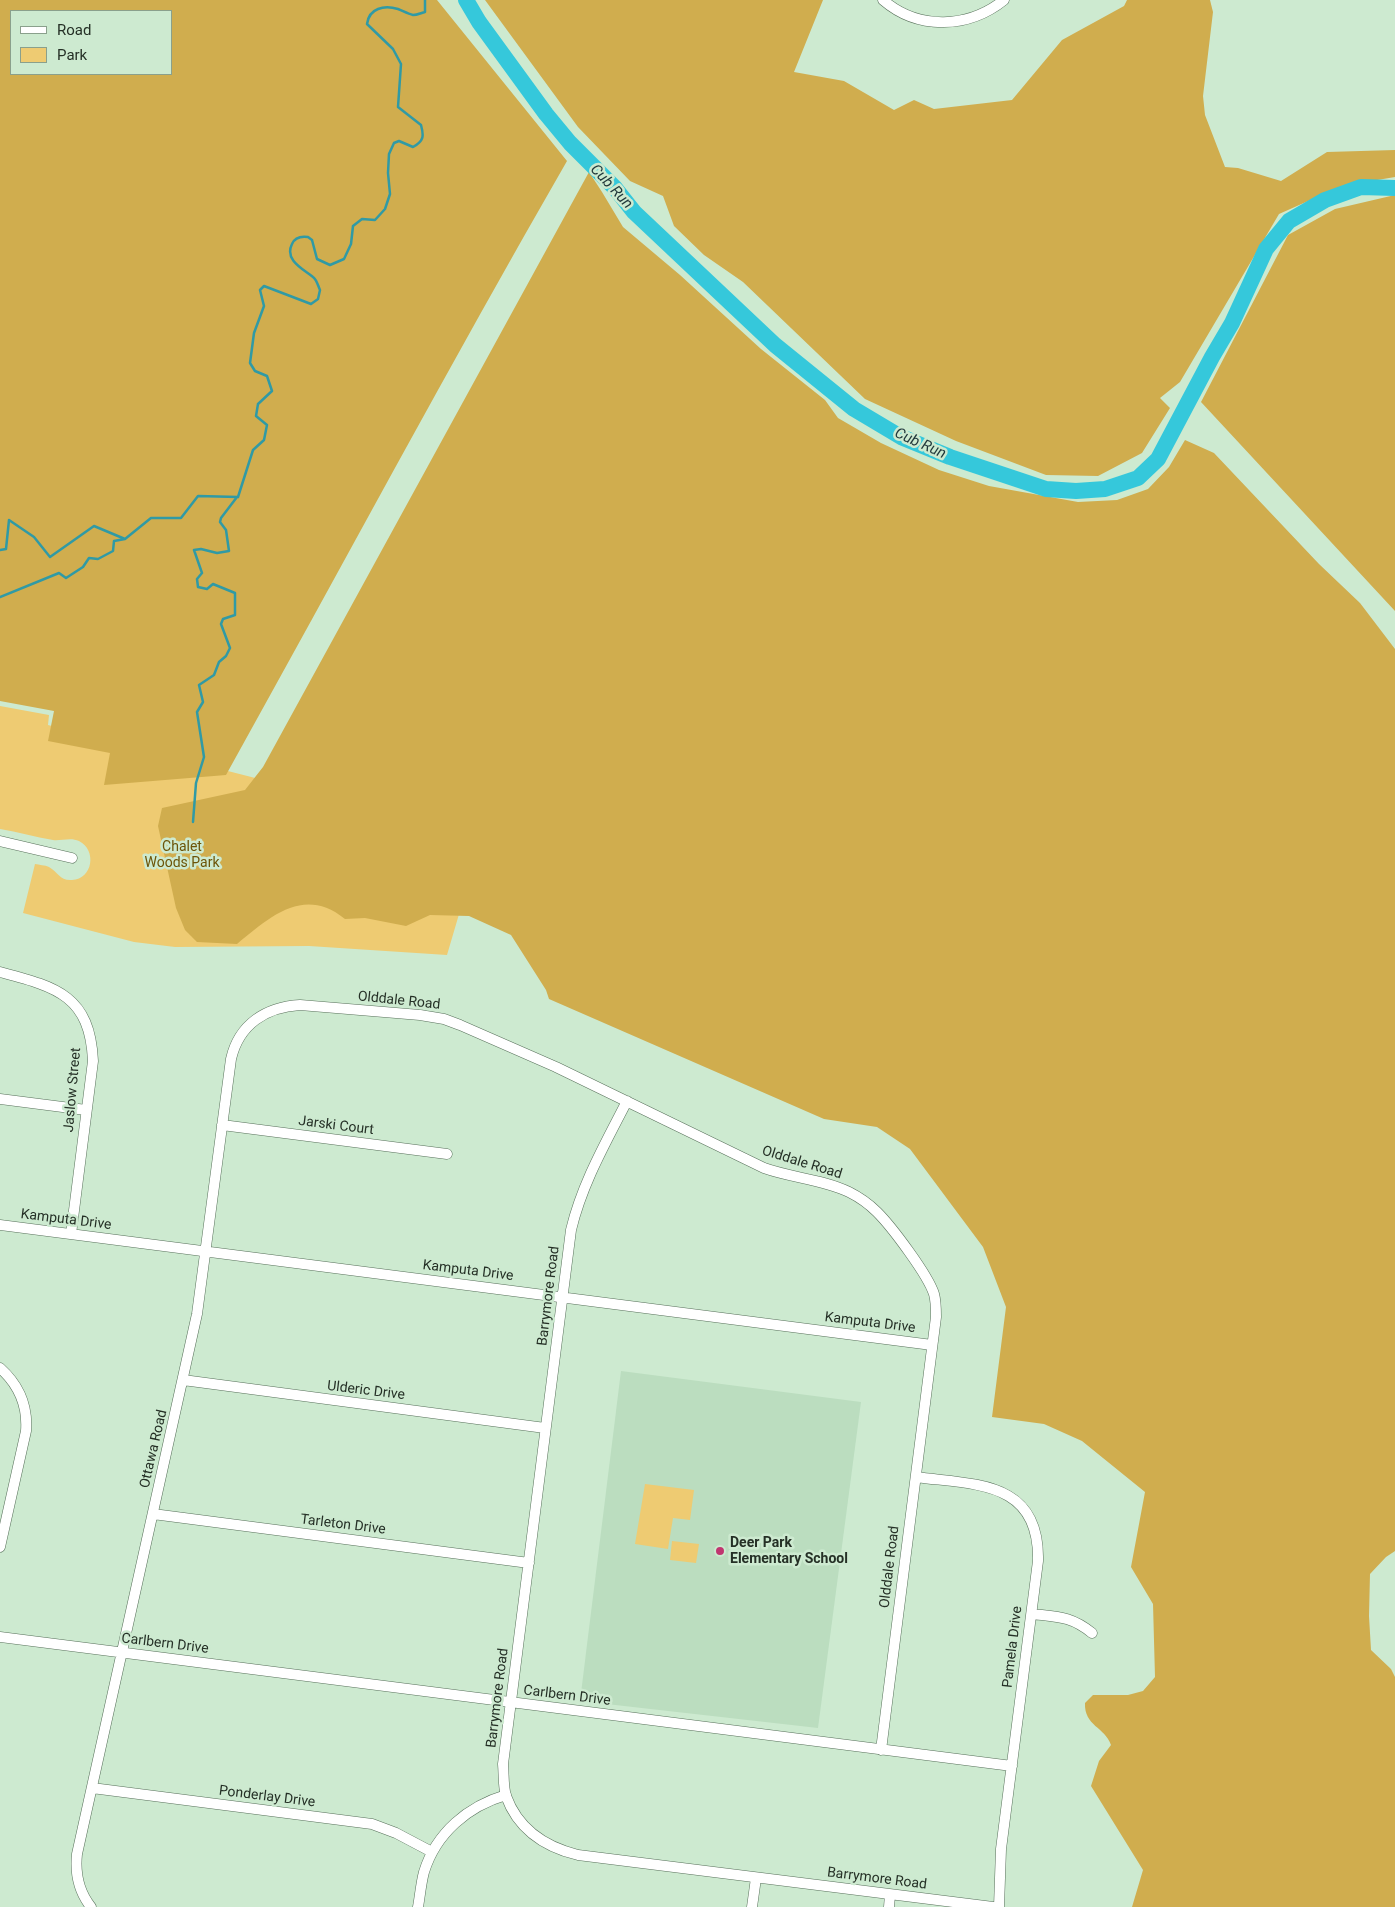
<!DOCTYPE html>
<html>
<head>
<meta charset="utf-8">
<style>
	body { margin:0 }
	#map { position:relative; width:1395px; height:1907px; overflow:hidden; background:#cdead0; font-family:Roboto,sans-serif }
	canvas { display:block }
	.legend { position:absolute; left:10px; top:10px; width:162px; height:65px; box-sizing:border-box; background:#cdead0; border:1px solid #8aa08c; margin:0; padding:6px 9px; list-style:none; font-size:15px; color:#253026 }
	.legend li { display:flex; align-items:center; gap:10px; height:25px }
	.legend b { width:25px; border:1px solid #8aa08c }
</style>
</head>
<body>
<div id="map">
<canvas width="1395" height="1907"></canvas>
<ul class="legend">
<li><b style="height:6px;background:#fff"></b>Road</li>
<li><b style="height:14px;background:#eecb72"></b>Park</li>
</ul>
</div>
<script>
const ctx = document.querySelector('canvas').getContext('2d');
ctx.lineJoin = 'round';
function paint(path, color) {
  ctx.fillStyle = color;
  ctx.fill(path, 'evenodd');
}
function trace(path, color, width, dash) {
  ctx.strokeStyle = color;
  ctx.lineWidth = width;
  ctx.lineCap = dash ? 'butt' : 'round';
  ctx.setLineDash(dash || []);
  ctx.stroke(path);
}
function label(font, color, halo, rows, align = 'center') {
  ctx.font = font + ' Roboto,sans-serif';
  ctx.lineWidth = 5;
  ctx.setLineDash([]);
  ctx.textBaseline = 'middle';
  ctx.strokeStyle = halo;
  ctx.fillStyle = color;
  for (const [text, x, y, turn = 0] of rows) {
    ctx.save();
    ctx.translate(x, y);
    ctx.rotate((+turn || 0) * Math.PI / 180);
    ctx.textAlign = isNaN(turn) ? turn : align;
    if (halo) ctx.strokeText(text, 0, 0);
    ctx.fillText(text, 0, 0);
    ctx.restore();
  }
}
const built = new Path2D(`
	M621,1371L861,1402L818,1728L580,1701Z`);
const green = new Path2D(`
	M0,706L49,715L48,725L482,836L447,955L309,946L175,947L134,942L23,913L35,864C39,865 45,865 49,867C58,872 60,881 72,880C93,879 97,850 79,841C71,837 61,841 53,840C35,837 18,832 0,829Z
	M645,1484L694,1490L690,1520L673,1518L668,1549L635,1544Z
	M672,1541L699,1544L696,1563L670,1560Z`);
const forest = new Path2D(`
	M0,0H437L567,161C450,364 340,570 226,775L104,785L110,753L48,741L54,711L0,701ZM11,11H171V74H11Z
	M485,0H823L794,72L844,81L894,110L914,100L934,109L1012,100L1062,40L1124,6L1127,0H1210L1213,12L1203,96L1205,115L1225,167L1238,168L1281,181L1327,152L1395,150V177L1342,186L1279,214L1180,382L1160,398L1170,408L1142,453L1098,476L1046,475L956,441L865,399L743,282L704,255L674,226L663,196L630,181L578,127Z
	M589,172L602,192L623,227L680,275L761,349L825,400L838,418L881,443L939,470L989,486L1078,502L1117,500L1148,489L1169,467L1185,440L1214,453L1319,564L1360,603L1395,649V1551L1386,1557L1370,1574L1369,1616L1371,1650L1391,1669L1395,1677V1907H1132L1143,1870L1091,1786L1099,1761L1111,1745C1105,1727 1084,1726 1085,1703L1093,1695H1128L1143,1691L1155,1677L1153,1604L1131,1567L1145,1492L1082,1441L1044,1424L992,1417L1006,1307L983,1247L910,1149L877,1127L824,1119L549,999L546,990L511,935L469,916L430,915L406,926L365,918L345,919C304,886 271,916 237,944L197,942L185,930L176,908L158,826L162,808L245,790L263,767Z
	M1395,195V611L1201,402L1288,235L1335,209Z`);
const stream = new Path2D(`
	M0,550L6,549L9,520L34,537L50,557L94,526L125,539L151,518H181L198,496L238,497L253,450L264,440L267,425L256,416L258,404L272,391L267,376L255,371L250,363L254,333L264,306L260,290L264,286L311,304L318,299L320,290C318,286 317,280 313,277C303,269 284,260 292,244C295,237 301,236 308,237L312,240L317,259L330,265L344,259L351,244L353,226L362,219L375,220L385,209L390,194L388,173L389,154L394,143L399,141L413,147C424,141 424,136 421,125L398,107L401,64L393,49L367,24C369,8 384,5 398,9C403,11 408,14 413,15C417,15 421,13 425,12V0
	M0,597L59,573L66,578L83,567L89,558L98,559L113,551L114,541L125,539
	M193,822L196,783L204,757L197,712L203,702L199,685L214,675L219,662L226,656L230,648L221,624L223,619L235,615V593L213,584L207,589L198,587L197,579L202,573L194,550L201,549L217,553L229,551L226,530L220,522L221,518L237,497`);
const river = new Path2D(`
	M466,0L479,22L546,114L570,143L615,188L634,212L775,345L854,409L901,437L950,457L1046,489L1076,491L1105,489L1138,478L1158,459L1212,357L1232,323L1266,249L1289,221L1325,200L1361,187L1395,188`);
const street = new Path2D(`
	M883,0C919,31 969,28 1004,0
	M0,841L72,858
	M0,972C56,987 90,995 93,1061L71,1234
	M0,1099L86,1110
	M627,1101C605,1144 582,1184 571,1230L503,1764C504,1775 503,1786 506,1796C518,1829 545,1847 578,1855L993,1907
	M222,1125L447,1154
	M0,1225L932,1345
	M0,1368C19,1385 28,1405 26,1431L0,1547
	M183,1380L545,1428
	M916,1477C975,1485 1040,1480 1038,1561L1001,1849L999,1907
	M153,1514L529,1563
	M1032,1614C1058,1617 1071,1616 1092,1633
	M0,1637L1012,1766
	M92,1788L372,1824L396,1833L432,1852
	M91,1907C79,1892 75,1873 77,1854L197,1314L231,1059C239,1024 266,1007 300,1005L420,1015L444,1019L460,1025L556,1067L764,1168C792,1178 822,1179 849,1192C859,1197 869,1204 877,1212C892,1227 928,1275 934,1294C936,1301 936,1309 936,1317L881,1750
	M418,1907C420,1896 421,1883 424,1872C436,1833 468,1806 506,1795
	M752,1907L756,1878
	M889,1907L890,1895`);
const markers = [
	[720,1551,5,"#c03670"]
];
const parkNames = [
	["Chalet",182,847],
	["Woods Park",182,863]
];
const streetNames = [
	["Olddale Road",399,1001,6],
	["Jaslow Street",73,1090,-85],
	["Jarski Court",336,1126,7],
	["Olddale Road",802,1163,17],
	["Kamputa Drive",66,1220,7],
	["Kamputa Drive",468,1271,7],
	["Barrymore Road",549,1296,-83],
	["Kamputa Drive",870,1323,7],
	["Ulderic Drive",366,1391,7],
	["Ottawa Road",154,1449,-77],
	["Tarleton Drive",343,1525,7],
	["Olddale Road",890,1567,-83],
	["Carlbern Drive",165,1644,7],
	["Pamela Drive",1013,1647,-83],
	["Carlbern Drive",567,1696,7],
	["Barrymore Road",498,1698,-83],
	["Ponderlay Drive",267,1797,7],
	["Barrymore Road",877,1879,7]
];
const poiNames = [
	["Deer Park",730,1543],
	["Elementary School",730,1559]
];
const waterNames = [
	["Cub Run",611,187,47],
	["Cub Run",920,444,24]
];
paint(built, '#bbddbf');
paint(green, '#eecb72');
paint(forest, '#d0ad4e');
trace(stream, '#309aa5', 2.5);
trace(river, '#35c8db', 16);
trace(street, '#57705a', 11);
trace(street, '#fff', 10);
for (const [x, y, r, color] of markers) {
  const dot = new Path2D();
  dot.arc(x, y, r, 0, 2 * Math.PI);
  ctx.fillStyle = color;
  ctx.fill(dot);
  trace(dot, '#cdead0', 2);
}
label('14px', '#6c5408', '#cdead0', parkNames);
label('14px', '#253026', '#cdead0', streetNames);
label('bold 14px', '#253026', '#cdead0', poiNames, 'left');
label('italic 15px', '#1f363a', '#cdead0', waterNames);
</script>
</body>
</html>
